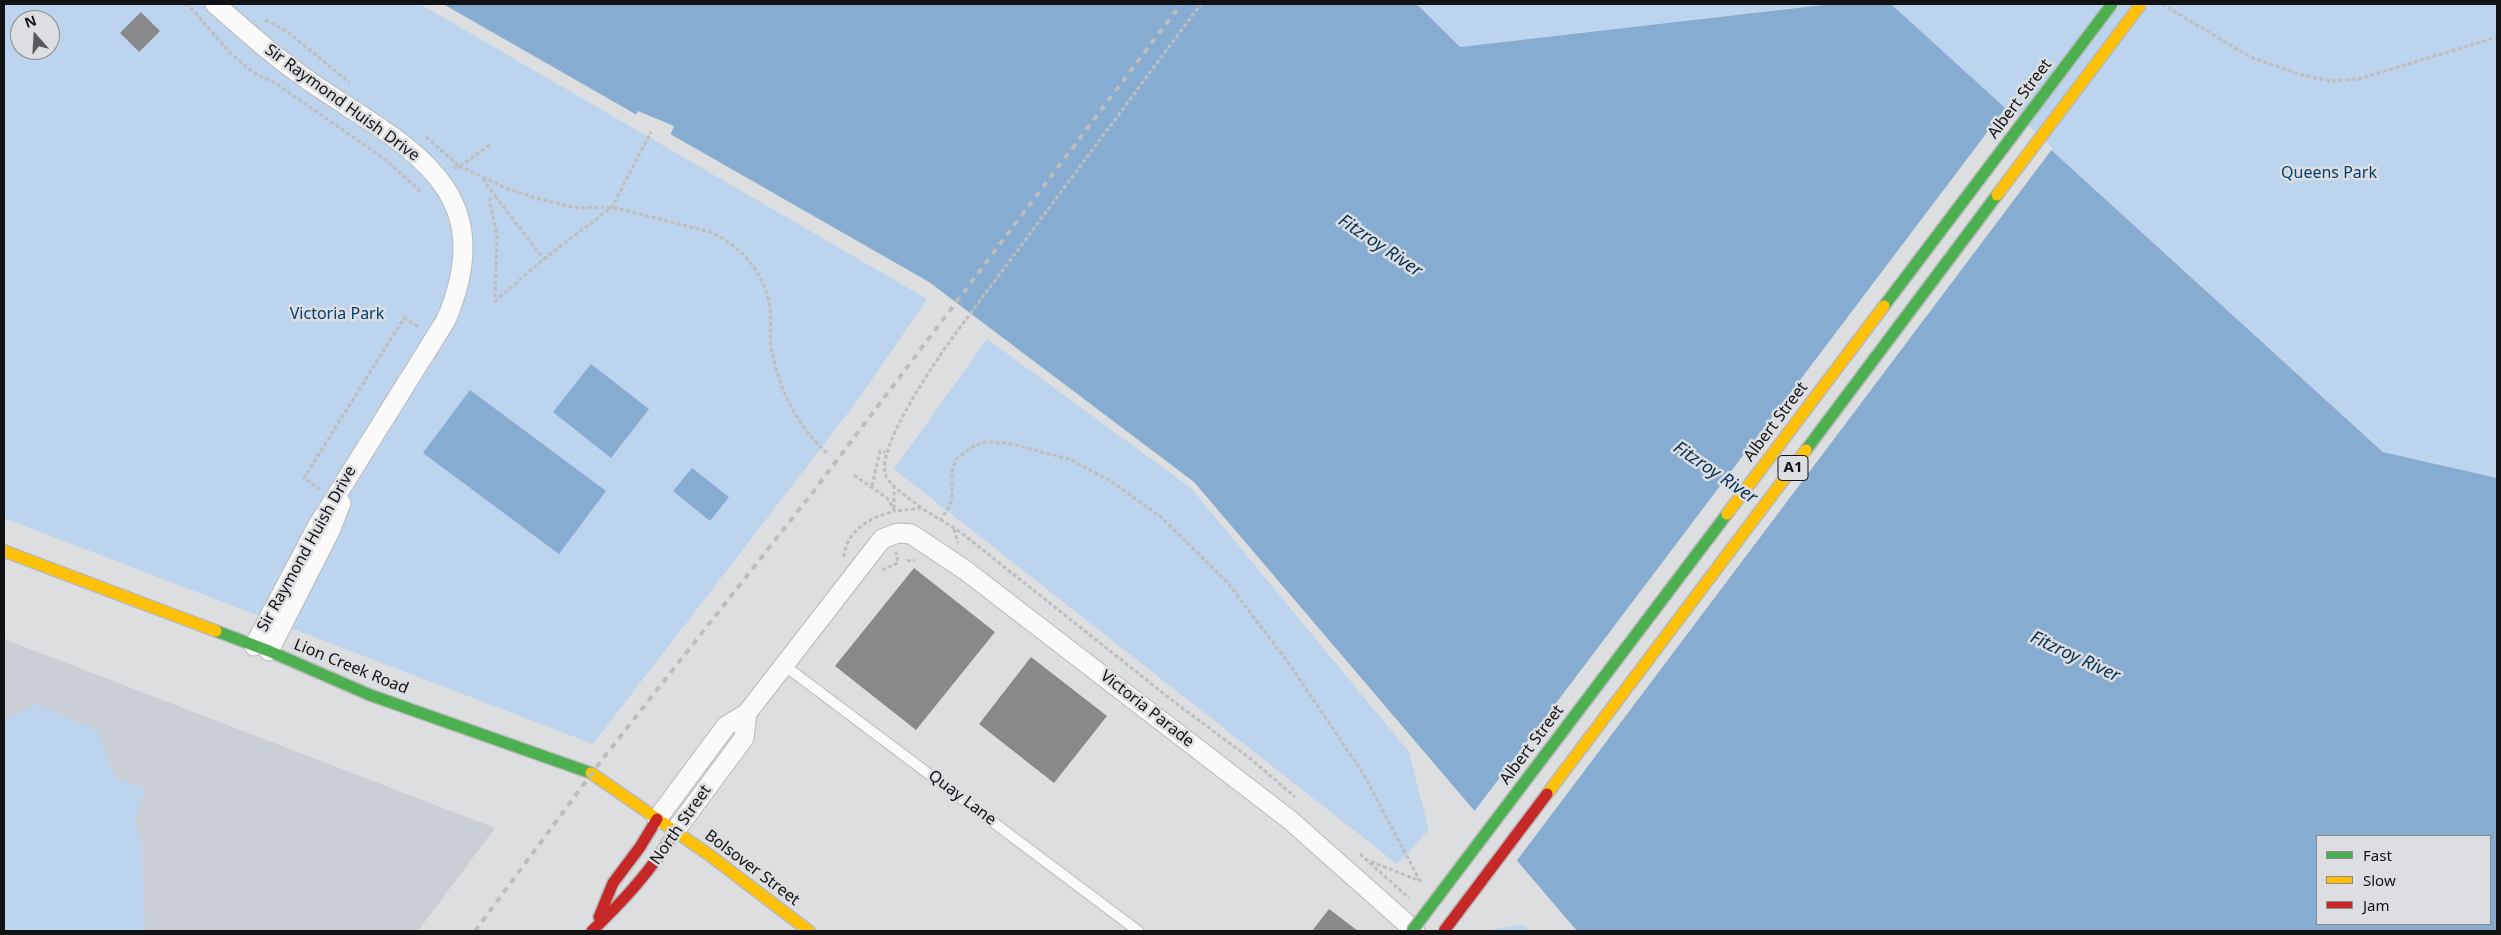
<!DOCTYPE html>
<html>
<head>
<meta charset="utf-8">
<style>
	body { margin:0 }
	#map { position:relative; width:2501px; height:935px; overflow:hidden; background:#dddee0; font-family:"Noto Sans",sans-serif }
	canvas { display:block }
	.frame { position:absolute; inset:0; border:5px solid #111213; pointer-events:none }
	.legend { position:absolute; left:2316px; top:835px; width:175px; height:90px; box-sizing:border-box; background:#dcdee1; border:1px solid #8b8c8f; margin:0; padding:6px 9px; list-style:none; font-size:15px; color:#111213 }
	.legend li { display:flex; align-items:center; gap:10px; height:25px }
	.legend b { width:25px; border:1px solid #8b8c8f }
	.north { position:absolute; left:10px; top:10px; width:50px; height:50px; box-sizing:border-box; background:#dcdee1; border:1px solid #8b8c8f; border-radius:50%; rotate:341deg; font-size:14px; font-weight:700; line-height:20px; text-align:center; color:#111213 }
	.north::after { content:''; display:block; margin:auto; width:18px; height:22px; background:#58595b; clip-path:polygon(50% 0,100% 100%,50% 72%,0 100%) }
</style>
</head>
<body>
<div id="map">
<canvas width="2501" height="935"></canvas>
<div class="frame"></div>
<ul class="legend">
<li><b style="height:6px;background:#4caf50"></b>Fast</li>
<li><b style="height:6px;background:#ffc107"></b>Slow</li>
<li><b style="height:6px;background:#c62828"></b>Jam</li>
</ul>
<div class="north">N</div>
</div>
<script>
const ctx = document.querySelector('canvas').getContext('2d');
ctx.lineJoin = 'round';
function paint(path, color) {
  ctx.fillStyle = color;
  ctx.fill(path, 'evenodd');
}
function trace(path, color, width, dash) {
  ctx.strokeStyle = color;
  ctx.lineWidth = width;
  ctx.lineCap = dash ? 'butt' : 'round';
  ctx.setLineDash(dash || []);
  ctx.stroke(path);
}
function label(font, color, halo, rows, align = 'center') {
  ctx.font = font + ' "Noto Sans",sans-serif';
  ctx.lineWidth = 5;
  ctx.setLineDash([]);
  ctx.textBaseline = 'middle';
  ctx.strokeStyle = halo;
  ctx.fillStyle = color;
  for (const [text, x, y, turn = 0] of rows) {
    ctx.save();
    ctx.translate(x, y);
    ctx.rotate((+turn || 0) * Math.PI / 180);
    ctx.textAlign = isNaN(turn) ? turn : align;
    if (halo) ctx.strokeText(text, 0, 0);
    ctx.fillText(text, 0, 0);
    ctx.restore();
  }
}
const built = new Path2D(`
	M4,639L495,828L418,931H4Z`);
const green = new Path2D(`
	M4,4H420L927,299L858,400L593,744L4,518ZM20,20H50V50H20Z
	M1418,4H1828L1460,47Z
	M1891,4H2497V478L2384,452Z
	M987,339L1191,488L1409,752L1429,830L1397,864L894,469Z
	M35,704L97,730L116,778L146,789L134,822L142,842L145,931H4V720Z
	M1521,925L1532,931H1490L1489,930Z`);
const water = new Path2D(`
	M443,4H1417L1460,47L1831,4H1891L2383,452L2497,478V931H1577L1194,482L929,282ZM2317,836H2490V924H2317Z
	M591,364L649,409L611,458L553,412Z
	M470,390L606,491L559,554L423,453Z
	M692,468L729,497L710,521L673,491Z`);
const pier = new Path2D(`
	M2007,106L2053,148L1515,863L1473,813Z
	M638,111L674,126L670,136L635,117Z`);
const building = new Path2D(`
	M141,12L160,31L139,52L120,33Z
	M914,568L995,632L916,730L835,666Z
	M1031,657L1107,716L1054,783L979,724Z
	M1329,909L1358,931H1312Z`);
const path = new Path2D(`
	M185,4L193,10L229,52L254,73L275,83L386,160L422,193
	M2162,4L2250,57L2302,75L2330,81L2359,79L2497,37
	M265,20L288,32L350,83
	M426,137L459,166L453,170
	M459,166L506,188L539,199L578,208L612,207L710,232C739,245 762,269 769,302C773,318 768,335 772,352C780,392 798,427 828,454
	M460,166L490,145
	M485,178L484,181L495,196L489,200L497,234L495,301L544,259L612,207L651,132
	M495,196L544,259
	M854,475L887,498L895,511L921,508L959,531L1173,701L1252,760L1295,797
	M894,485V509
	M872,486L880,451L885,452
	M318,490L319,488L304,478L404,318L419,327
	M921,508C911,499 894,489 887,478C871,454 937,359 953,337L1201,4
	M940,521L949,507L952,498V471L956,459L974,446L986,442L1008,443L1072,460L1112,482L1161,517L1227,582L1290,665L1363,773L1420,881L1367,860
	M954,529L958,543
	M844,557C846,530 871,517 895,511
	M907,561L915,560
	M882,570L898,563L896,552
	M1360,854L1409,898`);
const lane = new Path2D(`
	M785,666L1138,931`);
const street = new Path2D(`
	M215,4C247,32 277,59 312,83C406,147 503,186 446,320L318,525L254,646
	M269,651L330,531L341,503
	M657,819L726,726L747,713L882,539L898,533L911,534L965,570L1290,820L1415,931
	M675,831L744,738L747,713`);
const fast = new Path2D(`
	M216,631L269,651L370,695L591,773`);
const slow = new Path2D(`
	M4,551L216,631
	M591,773L708,854L809,931`);
const jam = new Path2D(`
	M599,917L613,883L640,847L657,819
	M592,931C624,900 652,870 675,831`);
const rail = new Path2D(`
	M475,931L601,761L813,492L1181,4`);
const fastBridge = new Path2D(`
	M1884,306L2112,4
	M1806,450L1997,195
	M1412,931L1727,514`);
const slowBridge = new Path2D(`
	M1997,195L2141,4
	M1727,514L1884,306
	M1547,794L1806,450`);
const jamBridge = new Path2D(`
	M1444,931L1547,794`);
const shields = [
	[1793,468,30]
];
const shieldNames = [
	["A1",1793,468]
];
const streetNames = [
	["Albert Street",2020,99,-53],
	["Sir Raymond Huish Drive",342,103,36],
	["Albert Street",1776,422,-53],
	["Sir Raymond Huish Drive",307,549,-61],
	["Lion Creek Road",351,667,22],
	["Victoria Parade",1147,709,38],
	["Albert Street",1532,745,-53],
	["Quay Lane",962,798,37],
	["North Street",681,825,-55],
	["Bolsover Street",752,868,37]
];
const parkNames = [
	["Queens Park",2329,173],
	["Victoria Park",337,314]
];
const waterNames = [
	["Fitzroy River",1380,246,34],
	["Fitzroy River",1715,473,34],
	["Fitzroy River",2075,657,25]
];
paint(built, '#cacfd5');
paint(green, '#bcd4ee');
paint(water, '#86acd2');
paint(pier, '#dddee0');
paint(building, '#88898a');
trace(lane, '#b8b9ba', 12);
trace(street, '#b8b9ba', 21);
trace(fast, '#b8b9ba', 14);
trace(slow, '#b8b9ba', 14);
trace(jam, '#b8b9ba', 14);
trace(path, '#bebebe', 3, [4, 2.5]);
trace(lane, '#fafafa', 10);
trace(street, '#fafafa', 19);
trace(fast, '#4caf50', 11);
trace(slow, '#ffc107', 11);
trace(jam, '#c62828', 11);
trace(rail, '#bdbdbe', 4, [6, 6]);
trace(fastBridge, '#b8b9ba', 14, []);
trace(slowBridge, '#b8b9ba', 14, []);
trace(jamBridge, '#b8b9ba', 14, []);
trace(fastBridge, '#4caf50', 11);
trace(slowBridge, '#ffc107', 11);
trace(jamBridge, '#c62828', 11);
for (const [x, y, w] of shields) {
  const box = new Path2D();
  box.roundRect(x - w / 2, y - 12.5, w, 25, 4);
  ctx.fillStyle = '#dcdee1';
  ctx.fill(box);
  trace(box, '#111213', 1);
}
label('bold 15px', '#111213', null, shieldNames);
label('16px', '#111213', '#dcdee1', streetNames);
label('16px', '#004073', '#dcdee1', parkNames);
label('italic 18px', '#063054', '#dcdee1', waterNames);
</script>
</body>
</html>
